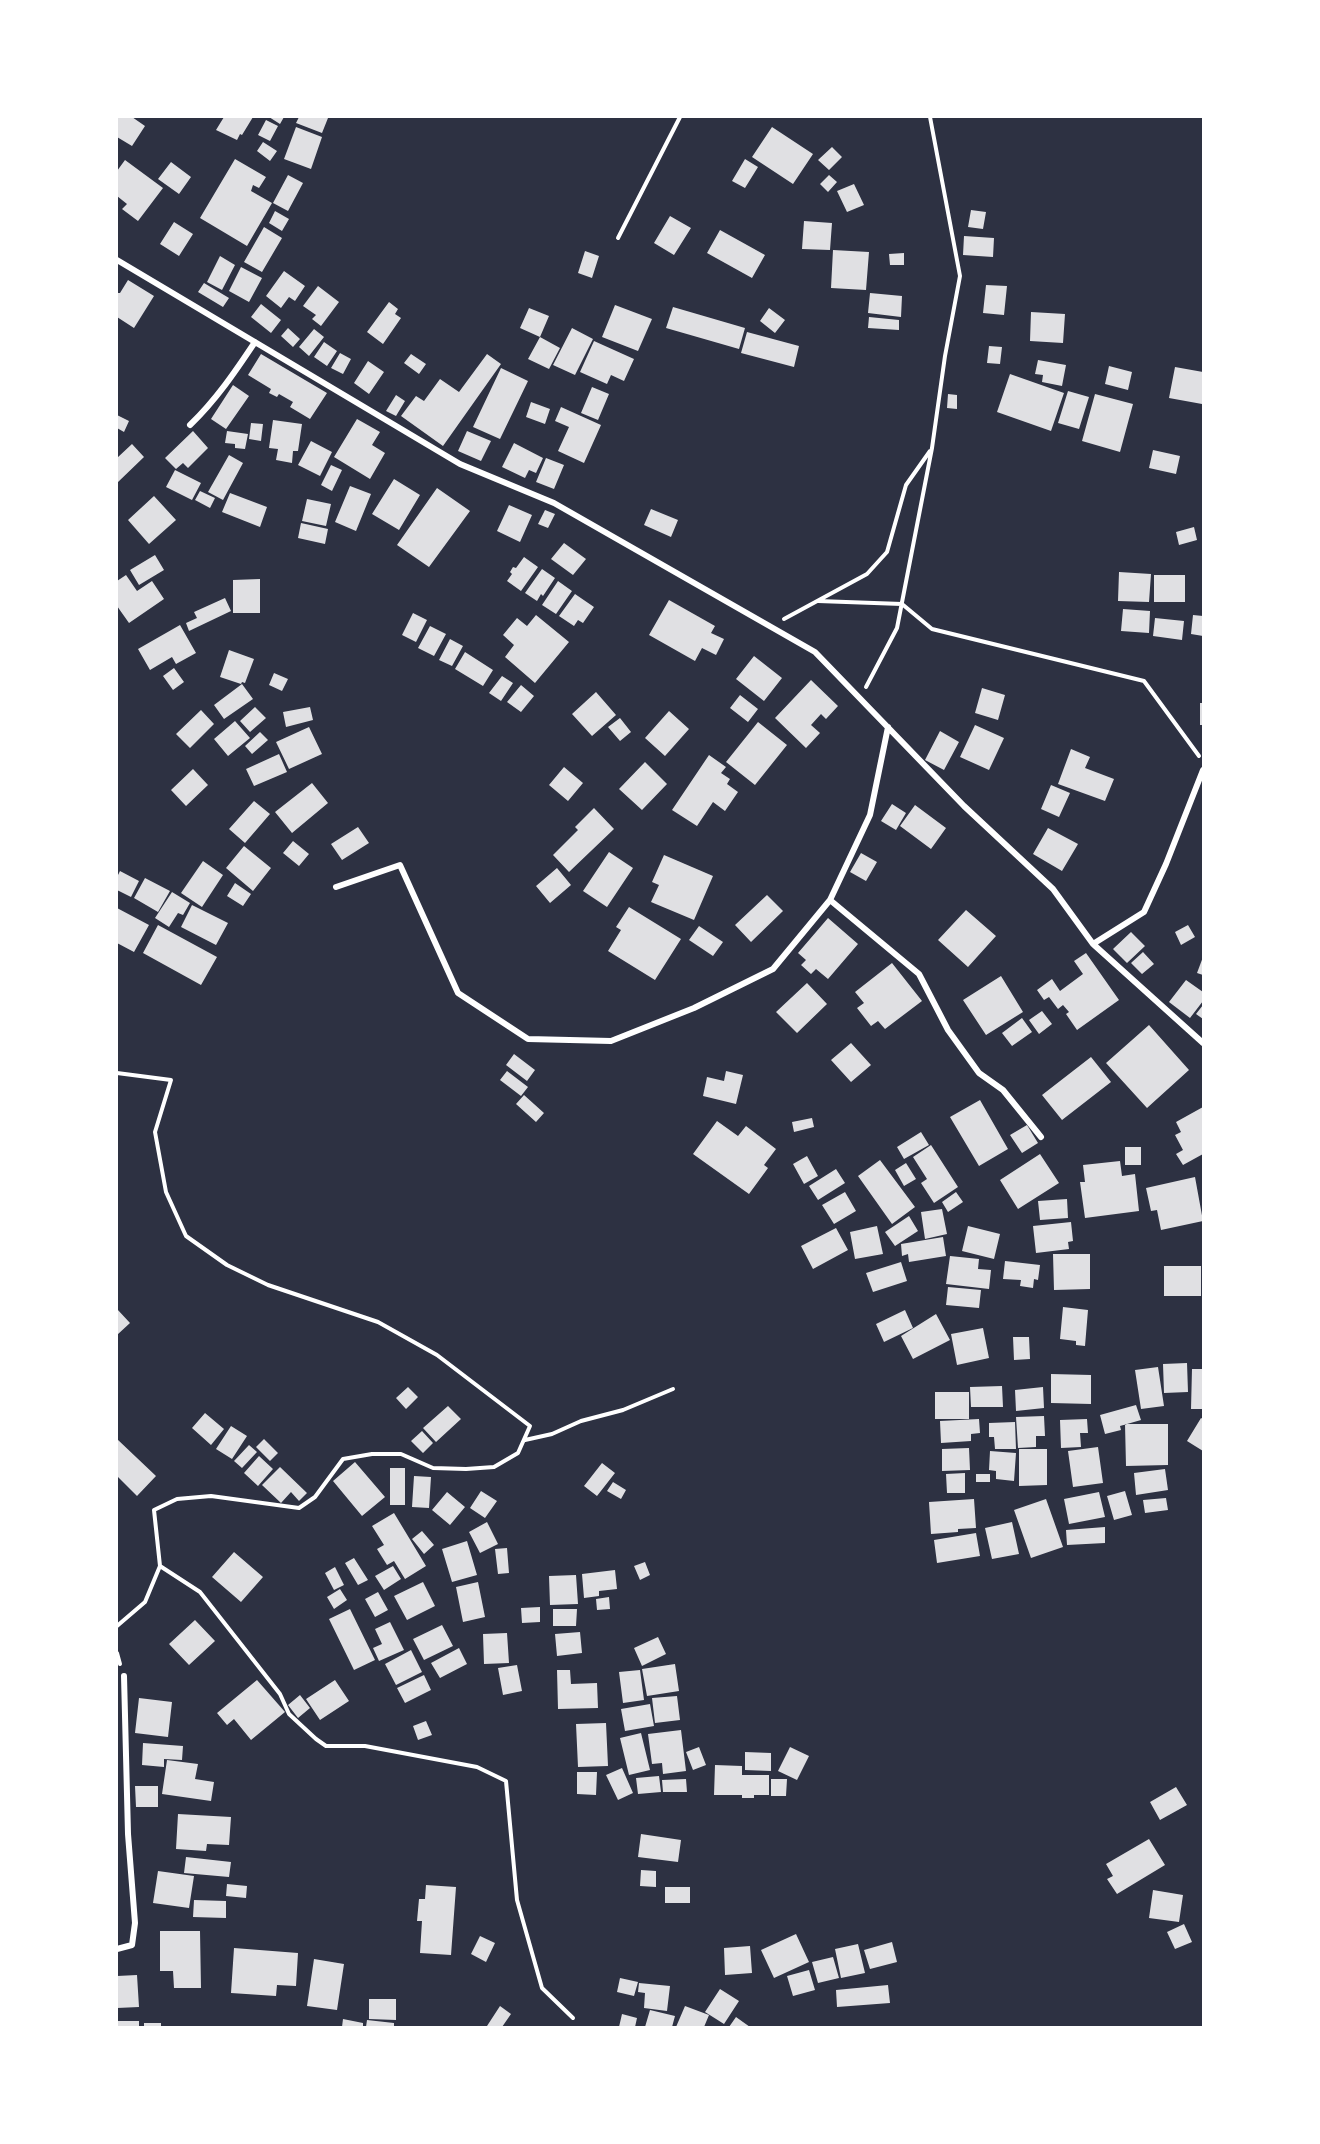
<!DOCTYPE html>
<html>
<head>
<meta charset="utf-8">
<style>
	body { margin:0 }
	#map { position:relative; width:1320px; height:2144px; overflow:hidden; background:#2d3142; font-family:"IBM Plex Sans",sans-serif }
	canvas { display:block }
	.frame { position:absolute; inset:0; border:118px solid #fff; pointer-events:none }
</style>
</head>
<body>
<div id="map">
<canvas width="1320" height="2144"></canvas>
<div class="frame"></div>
</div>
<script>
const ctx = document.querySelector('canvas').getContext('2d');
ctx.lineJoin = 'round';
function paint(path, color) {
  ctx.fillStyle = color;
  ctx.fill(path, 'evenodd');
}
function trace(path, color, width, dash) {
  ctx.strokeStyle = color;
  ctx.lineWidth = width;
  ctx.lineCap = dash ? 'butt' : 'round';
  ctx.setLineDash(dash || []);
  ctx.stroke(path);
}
const building = new Path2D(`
	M117,117H132L145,126L132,146L117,137Z
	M224,117H253L242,135L240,134L237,140L216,130Z
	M269,117H284L280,124Z
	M299,117H326L328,118L322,133L296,123Z
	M266,120L278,126L270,141L258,135Z
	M296,127L322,137L311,169L284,159Z
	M772,127L813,154L793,184L752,157Z
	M263,142L277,151L270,161L257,151Z
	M832,147L842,157L829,170L818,160Z
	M235,159L266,177L259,188L253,185L251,191L272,203L247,246L200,218Z
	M745,159L758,167L745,188L732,181Z
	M125,160L163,188L138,221L122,209L127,204L117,196V171Z
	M171,162L191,177L179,194L158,179Z
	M288,175L303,183L288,211L273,203Z
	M829,175L837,182L828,192L820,184Z
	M854,184L864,205L847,212L837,191Z
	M971,210L986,212L983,229L968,227Z
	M275,211L289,219L282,231L269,223Z
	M670,216L691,228L674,255L654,243Z
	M804,221L832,223L830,250L802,249Z
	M174,222L193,234L179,256L160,244Z
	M264,227L282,238L262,272L244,262Z
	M720,230L765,255L752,278L707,253Z
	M964,236L994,238L993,257L963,255Z
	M833,250L869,252L866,290L831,288Z
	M585,251L599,256L592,278L578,273Z
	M904,253V265H890L889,254Z
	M220,256L235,265L222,290L207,282Z
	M241,267L262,278L249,302L229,291Z
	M284,271L305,286L295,301L289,297L281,308L266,296Z
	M128,280L154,296L134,328L117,317V293H120Z
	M204,283L229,298L223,307L198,292Z
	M986,285L1007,286L1004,315L983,313Z
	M318,286L339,302L321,326L312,319L316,315L303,306Z
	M870,293L902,296L901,317L868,313Z
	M389,302L398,309L395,314L401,318L383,344L367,332Z
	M261,304L281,320L271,333L251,317Z
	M615,305L652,319L638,351L602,337Z
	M673,307L745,328L739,349L666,328Z
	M529,308L549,316L540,337L520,328Z
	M769,308L785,320L775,333L760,321Z
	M1031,312L1065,314L1063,343L1030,341Z
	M869,317L899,320V330L868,328Z
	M288,328L300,339L293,347L281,336Z
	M572,328L593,339L575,375L553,365Z
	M314,329L324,337L309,356L299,347Z
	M747,332L799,346L794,367L741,353Z
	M540,337L560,348L549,369L528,359Z
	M594,341L634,359L624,381L611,375L607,384L580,372Z
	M324,342L337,351L327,366L314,357Z
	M989,346L1002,347L1000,364L987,363Z
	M340,353L351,359L343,374L331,368Z
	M261,354L327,393L310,419L290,407L293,402L279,394L277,397L269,393L271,389L248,375Z
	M411,354L426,364L419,374L404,363Z
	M487,354L501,364L443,446L401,416L416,396L424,401L440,379L459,392Z
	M1038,360L1066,365L1062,386L1042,382L1043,375L1035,374Z
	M368,361L384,372L369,394L354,383Z
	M1109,366L1132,372L1128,390L1105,384Z
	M1175,367L1203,372L1202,404L1169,398Z
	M501,368L528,381L500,439L473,427Z
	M1010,374L1064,393L1051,431L997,412Z
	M233,385L249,396L226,429L211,419Z
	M592,387L609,394L598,420L581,413Z
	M1068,391L1089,397L1079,429L1058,423Z
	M948,394L957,395V409L947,408Z
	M1095,394L1133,404L1120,452L1082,441Z
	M396,395L405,401L396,416L386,411Z
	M531,402L550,409L545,424L526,417Z
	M561,407L601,425L584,463L558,451L569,427L555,421Z
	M117,415L129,421L124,432L117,428Z
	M357,419L380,432L372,445L385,453L370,479L334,457Z
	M273,420L302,424L298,451H293L292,463L276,460L278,449L269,448Z
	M251,423L263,424L261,441L249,439Z
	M193,431L208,448L188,468L183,463L176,469L165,458Z
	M227,431L248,434L245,449L235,448V444L225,443Z
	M467,431L491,441L481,461L458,451Z
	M311,441L332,452L320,476L298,465Z
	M514,443L543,458L536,473L529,470L525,478L502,467Z
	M132,444L144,457L117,483V458Z
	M1153,450L1180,456L1176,474L1149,468Z
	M229,455L243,463L223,500L208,492Z
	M546,458L564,465L554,489L536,482Z
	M331,465L342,470L332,491L321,485Z
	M175,470L201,483L192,500L166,487Z
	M394,479L420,495L399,530L372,514Z
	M350,486L371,494L356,531L335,522Z
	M437,488L470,511L429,567L397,545Z
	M200,491L215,498L210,508L195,500Z
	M230,493L267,507L260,527L222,512Z
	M154,496L176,520L149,544L128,520Z
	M307,499L331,504L326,526L302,521Z
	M509,505L532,515L520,542L497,531Z
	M651,509L678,520L671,537L644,525Z
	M545,510L555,514L548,528L538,524Z
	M301,523L328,529L325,544L298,538Z
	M1194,527L1197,540L1179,545L1176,532Z
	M564,543L586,559L573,575L551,559Z
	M155,555L164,570L139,585L130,570Z
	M524,557L538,567L521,591L507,581L512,574L510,572L513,567L516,568Z
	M542,569L555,578L543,596L541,594L537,601L525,593Z
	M1119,572L1151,574L1149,602L1118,601Z
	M126,575L137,591L152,581L164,599L129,623L117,606V581Z
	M1154,575H1185V602H1154Z
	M260,579V613H233V580Z
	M558,581L572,591L556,614L542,605Z
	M575,594L594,607L583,623L578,620L574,626L559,616Z
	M225,598L231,611L189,631L186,623L197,618L194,612Z
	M669,600L715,626L711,633L724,639L716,655L702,648L695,661L649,635Z
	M1123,609L1150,611L1149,633L1121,631Z
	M413,613L427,620L416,642L402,635Z
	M536,615L569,642L535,683L505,657L514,645L503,635L517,618L527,626Z
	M1193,615L1203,616V636L1191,634Z
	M1155,618L1184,621L1182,640L1153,636Z
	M180,625L196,653L176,664L172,657L150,670L138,649Z
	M430,626L446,634L434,656L418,648Z
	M450,639L463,646L452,666L439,660Z
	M229,650L254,659L245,683L242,682L241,684L220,677Z
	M465,652L493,670L483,686L455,669Z
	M754,656L782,678L764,701L736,679Z
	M174,668L184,682L173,690L163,676Z
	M274,673L288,679L282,691L269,685Z
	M502,676L513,683L501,701L489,693Z
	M811,680L838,706L826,719L821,714L811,725L820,733L806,748L775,718Z
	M242,684L253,699L224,719L214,705Z
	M521,685L534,696L521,712L507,702Z
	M982,688L1005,695L998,720L975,713Z
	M596,692L616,715L592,736L572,714Z
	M740,695L758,709L748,722L730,708Z
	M1200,703H1203V725H1200Z
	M255,707L266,718L250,732L240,721Z
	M310,707L313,720L286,727L283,712Z
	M201,710L214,724L190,748L176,734Z
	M669,711L689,729L665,756L645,738Z
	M620,718L631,732L620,741L608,727Z
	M235,721L250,738L228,756L214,739Z
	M758,722L787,745L755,785L726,762Z
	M975,725L1004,738L989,770L960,757Z
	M309,727L322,754L289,769L276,742Z
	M940,731L959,742L944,770L925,760Z
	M260,732L268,740L252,754L245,746Z
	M1071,749L1090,757L1085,768L1114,779L1105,801L1058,784Z
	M279,754L287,772L254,786L246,769Z
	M709,755L726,767L721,773L730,779L727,784L738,792L725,811L713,802L697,826L672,810Z
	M645,762L667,784L642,810L619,789Z
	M564,767L583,783L568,801L549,785Z
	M193,769L208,785L186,806L171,790Z
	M312,783L328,803L292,833L275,812Z
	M1051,785L1070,793L1059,817L1041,809Z
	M254,801L270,814L245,843L229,829Z
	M892,804L906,813L896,830L881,821Z
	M915,805L946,828L931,849L900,826Z
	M594,808L614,829L569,872L553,855L578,830L575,827Z
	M358,827L369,843L342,860L331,844Z
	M1048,828L1078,844L1062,871L1033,854Z
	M293,841L309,854L299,866L283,853Z
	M244,846L271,868L253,891L226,868Z
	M609,852L633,868L607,907L583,891Z
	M861,853L877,862L866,881L850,872Z
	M664,855L713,876L694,920L651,902L659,885L652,882Z
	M203,861L223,875L202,907L181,893Z
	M557,868L571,885L550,903L536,886Z
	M120,871L139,881L131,897L117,890V877Z
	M145,878L170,891L158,912L134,898Z
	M235,883L251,894L243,906L227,896Z
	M172,892L190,903L183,915L178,913L169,927L155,918Z
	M767,895L783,911L751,942L735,925Z
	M192,905L228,923L216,945L181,927Z
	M629,907L681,939L655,980L608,951L621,930L616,927Z
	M117,908L149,925L134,952L117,943Z
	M966,910L996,936L968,967L938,940Z
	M828,918L858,944L828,979L816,969L811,974L801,965L806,960L798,953Z
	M158,925L217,957L201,985L143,953Z
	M1188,925L1195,937L1181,945L1175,932Z
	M699,926L723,942L713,956L689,940Z
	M1131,932L1145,946L1127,963L1113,949Z
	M1143,952L1154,964L1142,974L1131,963Z
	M1086,953L1119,1000L1077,1030L1066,1014L1069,1012L1063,1005L1058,1009L1049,997L1044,1000L1037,990L1052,979L1060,991L1083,974L1074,961Z
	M1203,957V975L1197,973Z
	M892,963L922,1001L885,1029L878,1021L871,1026L857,1008L864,1003L855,992Z
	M1001,976L1023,1012L986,1035L963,1000Z
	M1186,980L1203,992V1001L1190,1018L1169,1002Z
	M807,983L827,1004L797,1033L776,1012Z
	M1203,1005V1019L1196,1014Z
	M1042,1011L1052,1024L1039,1034L1029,1020Z
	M1022,1018L1032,1032L1012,1046L1002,1033Z
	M1149,1025L1189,1070L1147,1108L1106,1063Z
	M851,1043L871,1065L851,1082L831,1060Z
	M514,1054L535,1070L527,1081L506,1065Z
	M1091,1057L1111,1082L1062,1120L1042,1095Z
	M507,1071L528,1087L521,1096L500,1080Z
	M726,1071L743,1075L736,1104L703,1096L707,1077L724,1081Z
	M524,1095L544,1113L536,1122L516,1104Z
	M980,1100L1008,1149L979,1166L950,1117Z
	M1203,1107V1154L1183,1165L1176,1154L1183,1150L1175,1135L1181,1132L1176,1122Z
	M812,1118L814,1127L794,1132L792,1122Z
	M717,1121L738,1136L746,1126L776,1149L764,1165L768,1168L749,1194L693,1154Z
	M1027,1125L1038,1143L1022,1153L1010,1135Z
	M921,1132L929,1145L904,1159L897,1147Z
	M931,1145L958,1187L934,1203L921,1183L927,1179L913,1157Z
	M1125,1147H1141V1165H1125Z
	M1040,1154L1059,1183L1018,1209L1000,1180Z
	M807,1156L818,1176L804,1184L793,1164Z
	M880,1160L915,1207L892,1224L858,1176Z
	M1120,1161L1122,1176L1135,1174L1139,1211L1085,1218L1080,1182H1085L1083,1165Z
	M906,1163L916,1179L904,1186L895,1170Z
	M836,1169L845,1183L818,1200L809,1186Z
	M1195,1177L1203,1221L1161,1230L1157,1210L1151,1211L1146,1188Z
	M845,1192L856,1211L834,1224L822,1205Z
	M956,1192L963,1202L948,1212L942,1202Z
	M1067,1199L1068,1218L1040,1220L1038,1201Z
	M942,1209L947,1234L925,1239L921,1212Z
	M909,1216L918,1231L895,1246L885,1232Z
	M1071,1222L1073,1241L1068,1242L1069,1249L1036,1253L1033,1226Z
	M877,1226L883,1254L855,1259L850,1232Z
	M968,1226L1000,1234L994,1259L962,1251Z
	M836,1228L848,1250L813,1269L801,1246Z
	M943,1237L946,1256L909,1262L908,1254L902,1256L901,1244Z
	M1053,1254H1090V1289L1054,1290Z
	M950,1256L979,1259L978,1269L991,1270L989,1289L946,1284Z
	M1005,1261L1040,1265L1038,1280L1034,1279L1033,1288L1020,1286L1021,1280L1003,1279Z
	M901,1262L907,1281L873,1292L866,1273Z
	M1164,1266H1201V1296H1164Z
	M948,1287L981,1290L979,1308L946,1305Z
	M1063,1307L1088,1310L1085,1346L1076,1345V1341L1060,1339Z
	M117,1309L130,1323L117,1335Z
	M905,1310L913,1328L884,1342L876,1324Z
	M936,1314L950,1340L913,1359L901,1336Z
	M983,1328L989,1358L957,1365L951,1334Z
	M1013,1337H1029L1030,1359L1014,1360Z
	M1187,1363L1188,1392L1164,1393L1163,1364Z
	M1158,1367L1164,1406L1141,1409L1135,1370Z
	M1192,1369H1203V1409H1191Z
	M1051,1374L1091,1375V1404L1051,1403Z
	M1002,1386L1003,1407H971L970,1387Z
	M408,1387L418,1397L406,1409L396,1398Z
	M1043,1387L1044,1408L1016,1411L1015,1390Z
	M935,1392H969V1419H935Z
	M1136,1405L1141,1420L1120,1426L1121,1430L1105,1434L1100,1415Z
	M448,1406L461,1419L436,1442L423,1428Z
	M205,1413L224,1429L211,1445L192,1428Z
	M1044,1416L1045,1436H1036V1447L1018,1448L1016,1417Z
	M1201,1418L1203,1419V1451L1187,1441Z
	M979,1419L980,1433L971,1434V1441L941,1443L940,1421Z
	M1087,1419L1088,1433H1080L1081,1447L1061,1448L1060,1420Z
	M1015,1422L1016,1449H995L994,1437H989V1423Z
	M1125,1424H1168V1465L1126,1466Z
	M231,1426L247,1436L232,1459L216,1449Z
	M422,1431L433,1443L423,1453L411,1441Z
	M117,1439L156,1476L137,1496L117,1476Z
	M264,1439L278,1453L270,1461L256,1447Z
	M249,1445L257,1452L242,1468L234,1461Z
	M1098,1447L1103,1483L1073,1487L1068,1451Z
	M969,1448L970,1470L942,1471V1449Z
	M1019,1449H1047V1485L1019,1486Z
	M990,1451L1016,1453L1014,1481L996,1479V1471L989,1470Z
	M259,1456L273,1469L258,1486L244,1473Z
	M355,1462L385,1497L362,1516L333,1481Z
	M602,1463L615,1473L597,1496L584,1486Z
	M280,1467L307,1493L299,1501L291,1492L281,1503L262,1485Z
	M390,1468H405V1505H390Z
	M1165,1469L1168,1490L1136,1495L1134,1473Z
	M965,1473V1493H947L946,1474Z
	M976,1474H990V1482H976Z
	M414,1476L431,1477L429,1508L412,1507Z
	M613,1482L626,1490L621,1499L607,1491Z
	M481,1491L497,1501L485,1518L470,1508Z
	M1125,1491L1132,1515L1114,1520L1107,1496Z
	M447,1492L465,1507L450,1525L432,1510Z
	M1099,1492L1105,1517L1069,1524L1064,1499Z
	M1166,1498L1168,1510L1145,1513L1143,1500Z
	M974,1499L976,1528L958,1529V1532L931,1534L929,1502Z
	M1046,1499L1063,1547L1031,1558L1014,1510Z
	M394,1513L426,1566L405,1579L394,1561L387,1565L377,1549L384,1545L372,1526Z
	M487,1522L498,1544L480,1553L469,1532Z
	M1012,1522L1019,1554L992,1559L985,1528Z
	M1105,1527V1543L1067,1545L1066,1530Z
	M422,1531L434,1545L424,1554L412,1539Z
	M976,1533L980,1556L937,1563L934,1540Z
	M467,1541L477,1575L452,1582L442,1549Z
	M507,1548L509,1573L498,1574L495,1549Z
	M234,1552L263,1577L241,1602L212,1577Z
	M354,1558L368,1580L358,1585L345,1563Z
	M645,1562L650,1575L640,1580L634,1566Z
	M393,1566L401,1579L384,1590L375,1576Z
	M335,1567L344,1585L334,1590L325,1573Z
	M615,1570L617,1589L599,1591V1596L584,1598L582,1574Z
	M576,1575L578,1604L550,1605L549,1576Z
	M423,1582L435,1606L407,1620L394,1596Z
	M478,1582L485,1617L463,1622L456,1587Z
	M340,1589L347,1600L334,1609L327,1597Z
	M378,1592L388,1610L375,1617L365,1599Z
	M609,1597L610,1609L597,1610L596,1599Z
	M540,1607V1622L522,1623L521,1608Z
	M350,1609L375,1660L354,1670L329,1619Z
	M553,1609H577L576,1626H553Z
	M195,1620L215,1641L189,1665L169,1644Z
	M390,1622L404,1650L379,1661L373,1648L382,1644L375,1629Z
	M442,1625L453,1646L424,1660L413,1639Z
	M580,1632L582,1653L557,1656L555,1634Z
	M507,1633L509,1663L484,1664L483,1634Z
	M658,1637L666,1654L642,1666L634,1648Z
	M459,1648L467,1664L440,1678L431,1663Z
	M411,1650L422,1672L396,1685L385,1664Z
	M675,1664L679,1691L647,1696L642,1669Z
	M517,1665L522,1691L503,1695L498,1668Z
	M557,1670H570L571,1684L597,1683L598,1708L558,1709Z
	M640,1670L644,1700L623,1703L619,1672Z
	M424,1675L431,1690L405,1703L397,1688Z
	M257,1680L285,1712L251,1740L234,1719L227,1725L217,1713Z
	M335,1680L349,1701L320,1720L306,1699Z
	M300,1695L310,1708L298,1718L288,1705Z
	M677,1696L680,1720L655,1723L652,1698Z
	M139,1698L172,1702L168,1737L135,1733Z
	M650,1704L654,1726L625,1731L621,1709Z
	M426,1721L432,1735L418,1740L413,1726Z
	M606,1723L608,1766L578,1767L576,1724Z
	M681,1730L686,1771L663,1774L662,1763L652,1764L648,1734Z
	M641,1733L650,1770L629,1775L620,1738Z
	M143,1743L183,1746L182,1760L164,1759V1767L142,1765Z
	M699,1747L706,1765L693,1770L686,1752Z
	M790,1747L809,1756L797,1780L778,1771Z
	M745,1752L771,1753V1771L745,1770Z
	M167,1760L198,1764L195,1779L214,1782L211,1801L162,1794Z
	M715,1765L742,1766V1775H769V1795H754V1798H742V1795H714Z
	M622,1768L633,1793L618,1800L606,1775Z
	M577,1772H597L596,1795L577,1794Z
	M659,1776L661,1792L638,1794L636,1778Z
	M686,1779L687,1792H663L662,1780Z
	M771,1779H787L786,1796H771Z
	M135,1786H158V1807H136Z
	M1176,1787L1187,1805L1160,1820L1150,1802Z
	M178,1814L231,1817L229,1845L207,1844L206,1851L176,1849Z
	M641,1834L681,1840L678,1862L638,1857Z
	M1149,1839L1165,1865L1117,1894L1107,1879L1113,1876L1106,1864Z
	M186,1857L231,1862L229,1877L184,1873Z
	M641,1870L656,1871V1887L640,1886Z
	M158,1871L194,1876L189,1908L153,1903Z
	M227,1884L247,1886L246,1898L226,1896Z
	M426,1885L456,1887L451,1955L420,1953L422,1921H417L419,1899H425Z
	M665,1887H690V1903H665Z
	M1153,1890L1183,1895L1179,1922L1149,1918Z
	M194,1900L226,1901V1918L193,1917Z
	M1184,1924L1192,1942L1175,1949L1167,1932Z
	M160,1931H200L201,1988H174L173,1971H160Z
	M796,1934L809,1962L774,1978L761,1950Z
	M480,1936L495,1943L486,1962L471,1954Z
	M892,1942L897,1962L870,1969L864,1950Z
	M858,1944L865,1973L841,1978L835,1949Z
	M750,1946L752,1973L725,1975L724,1948Z
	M234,1948L298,1953L296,1986L277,1985L276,1996L231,1993Z
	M833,1957L839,1978L818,1983L812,1962Z
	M314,1959L344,1964L337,2010L307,2006Z
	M809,1970L815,1990L793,1996L787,1976Z
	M137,1975L139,2007L117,2008V1976Z
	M620,1978L638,1982L634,1996L617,1992Z
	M639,1983L670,1986L667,2011L644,2008L645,1993L638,1992Z
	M888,1985L890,2003L837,2007L836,1990Z
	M720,1989L739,2001L724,2024L705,2012Z
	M369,1999H396V2020L369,2019Z
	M500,2006L511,2014L502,2027H489L487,2026Z
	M685,2006L709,2015L704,2027H676Z
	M650,2010L675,2016L672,2027H645Z
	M622,2014L637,2018L635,2027H619Z
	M736,2017L750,2027H729Z
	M343,2019L363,2023V2027H342Z
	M367,2020L394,2023V2027H366Z
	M117,2021H139V2027H117Z
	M144,2023H161V2027H144Z`);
const path = new Path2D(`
	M618,238L680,117
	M818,601L902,604L932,629L1144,681L1199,756
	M784,619L867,574L887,552L906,485L930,451
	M866,687L897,628L932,448L945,356L960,276L930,117
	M117,1073L171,1080L155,1132L166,1192L186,1236L227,1265L268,1285L378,1322L437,1355L530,1426L518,1453L494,1467L466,1469L433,1468L401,1454H372L343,1459L315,1497L299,1508L211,1496L177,1499L154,1510L160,1566L145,1602L117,1626
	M525,1440L552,1434L581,1421L623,1410L673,1389
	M160,1566L200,1592L280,1694L289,1714L316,1739L326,1746H365L477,1767L506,1781L517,1900L542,1988L573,2018
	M117,1653L120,1664`);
const minor = new Path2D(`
	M117,260L460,464L554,503L815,652L964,806L1053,889L1093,944L1203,1043
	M190,425C216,400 235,372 255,342
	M336,887L400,865L458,993L528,1039L611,1041L694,1008L773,969L830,900L870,815L888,727
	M830,900L919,974L948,1030L979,1073L1003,1090L1041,1137
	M1093,944L1144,912L1166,864L1203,770
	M117,1949L132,1945L135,1923L128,1834L124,1676`);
paint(building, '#e0e0e3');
trace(path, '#fff', 4);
trace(minor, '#fff', 6);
</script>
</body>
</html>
